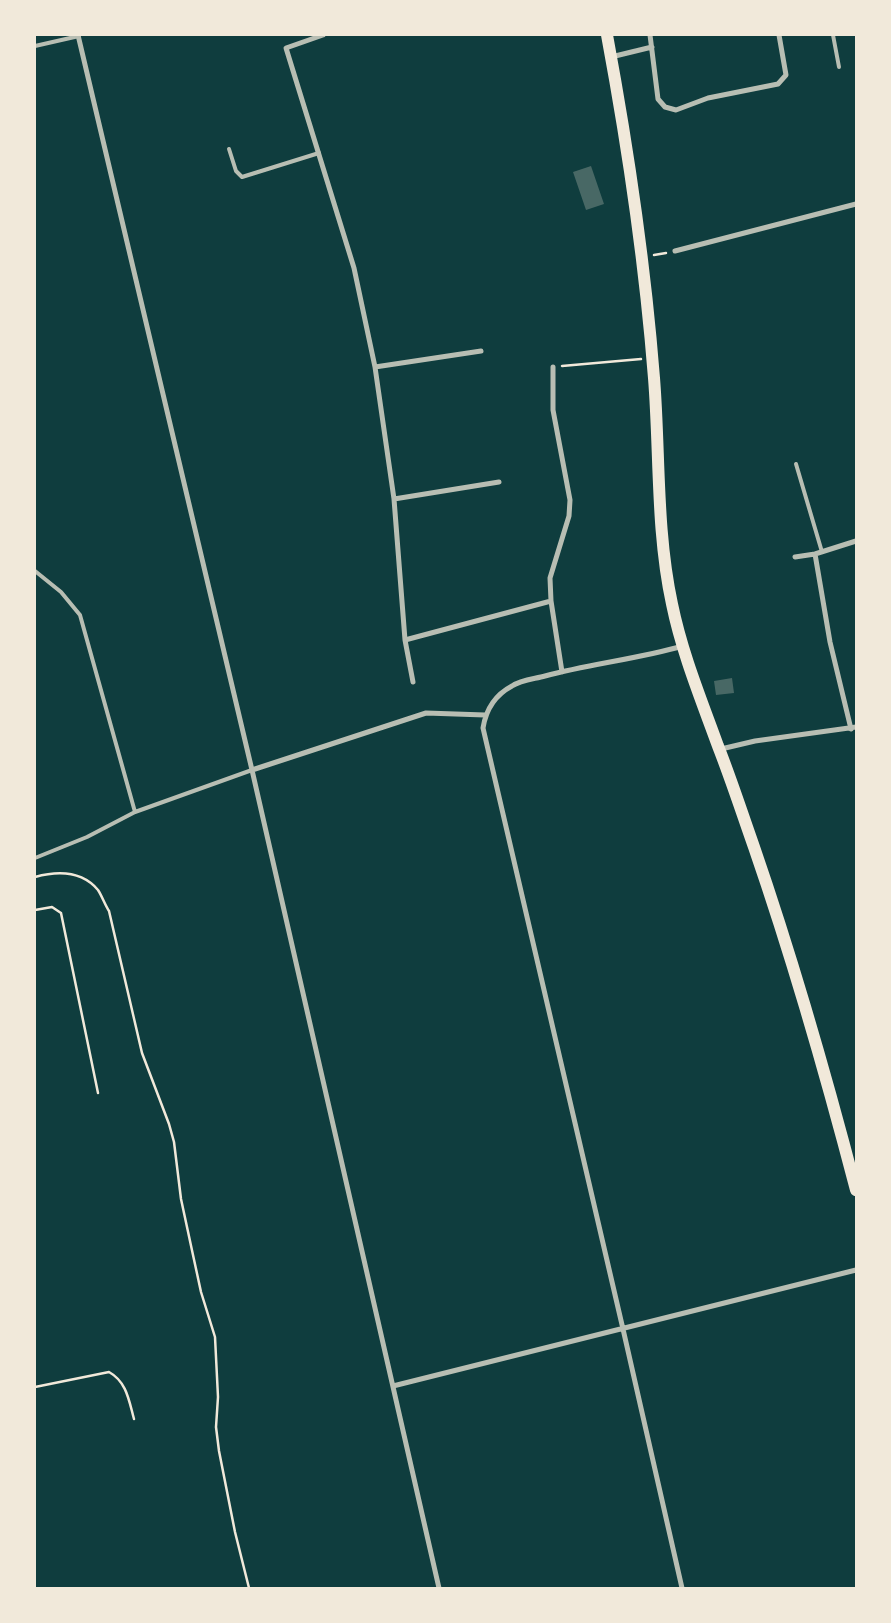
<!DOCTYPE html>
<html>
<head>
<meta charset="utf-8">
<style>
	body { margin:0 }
	#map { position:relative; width:891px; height:1623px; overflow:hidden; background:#0f3d3e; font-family:Helvetica,sans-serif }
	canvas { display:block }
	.frame { position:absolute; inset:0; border:36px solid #f1e9da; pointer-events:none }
</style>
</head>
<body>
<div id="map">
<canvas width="891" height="1623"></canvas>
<div class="frame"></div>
</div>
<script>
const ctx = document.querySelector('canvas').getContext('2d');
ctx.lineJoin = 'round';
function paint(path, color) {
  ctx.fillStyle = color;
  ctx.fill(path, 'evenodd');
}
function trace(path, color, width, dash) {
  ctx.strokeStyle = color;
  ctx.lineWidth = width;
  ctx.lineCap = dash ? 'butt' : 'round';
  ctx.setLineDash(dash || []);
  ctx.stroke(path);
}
const building = new Path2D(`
	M591,166L604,204L586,210L573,172Z
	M732,678L734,693L716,695L714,681Z`);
const path = new Path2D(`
	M654,255L666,253
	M562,366L641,359
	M35,877C57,871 82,871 98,890C102,896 105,905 109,911L142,1053L169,1124L174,1142L181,1199L193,1255L201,1292L215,1337L218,1397L216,1427L219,1451L235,1532L249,1588
	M35,910L52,907L61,913L98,1093
	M35,1387L109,1372C127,1382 129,1401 134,1419`);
const service = new Path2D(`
	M833,35L839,67
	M35,46L79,36
	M229,149L236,171L242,177L319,153
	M796,464L822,552
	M35,571L61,592L80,615L135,812
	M35,858L87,837L135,812L252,770`);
const minor = new Path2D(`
	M78,35L252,770L439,1588
	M323,35L286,48L354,268L375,367L394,499L405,640L413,682
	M650,35L658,99L665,107L676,110L708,98L778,84L786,75L779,35
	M611,57L652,47
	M675,251L856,204
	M375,367L481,351
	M553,367V410L570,500L569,516L550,578L551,601L562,672
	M394,499L499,482
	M815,554L830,642L851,729
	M795,557L815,554L856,541
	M405,640L551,601
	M721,749L755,741L856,727
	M252,770L426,713L485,715
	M393,1386L856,1270
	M682,1588L623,1329L483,728C486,709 495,695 512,686C521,680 534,679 545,676C590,664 637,659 683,646`);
const primary = new Path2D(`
	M607,35C628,148 645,263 654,378C660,453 656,530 672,604C682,653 701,699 718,746C731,779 742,813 754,847C793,960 826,1075 856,1190`);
paint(building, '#486865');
trace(path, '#f1e9da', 2.5);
trace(service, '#b8beb3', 4);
trace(minor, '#b8beb3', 5);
trace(primary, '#f1e9da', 12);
</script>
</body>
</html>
